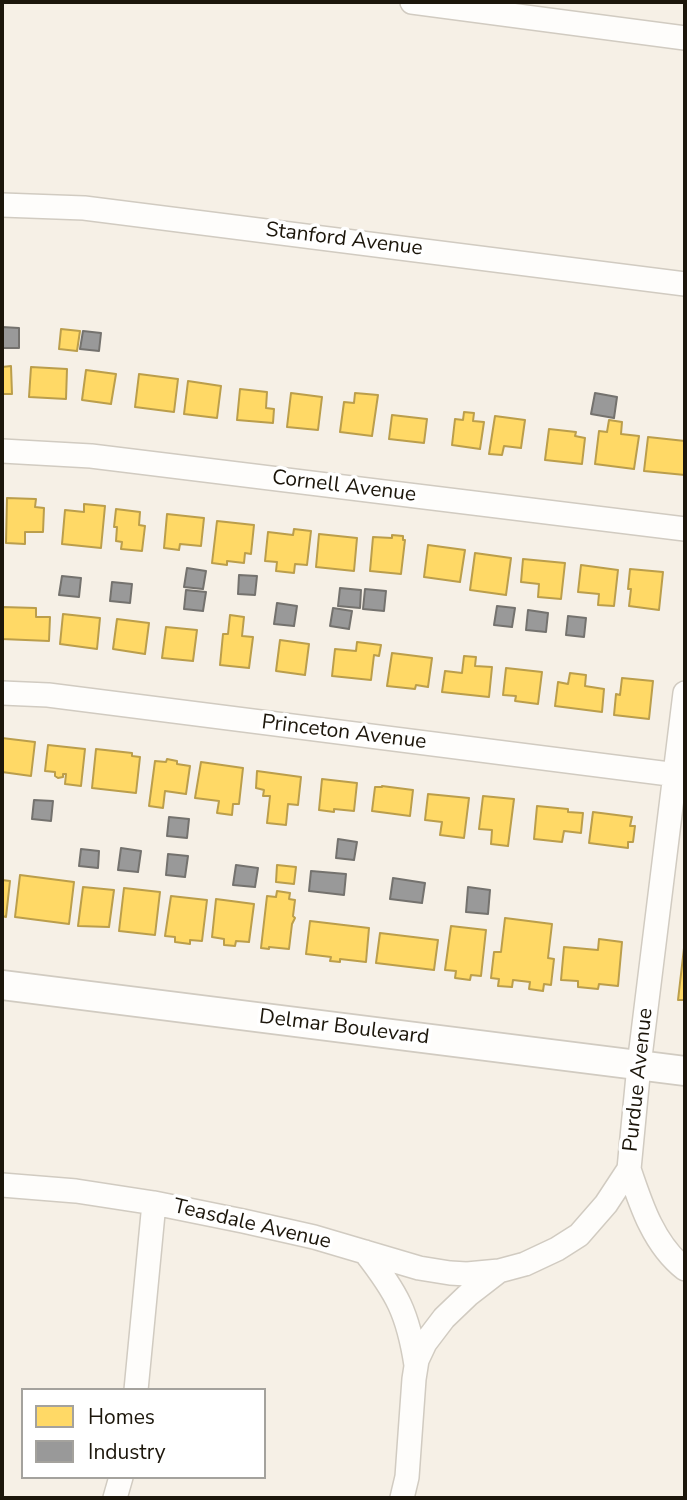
<!DOCTYPE html>
<html>
<head>
<meta charset="utf-8">
<style>
	body { margin:0 }
	#map { position:relative; width:687px; height:1500px; overflow:hidden; background:#f6f0e6; font-family:"Nunito Sans",sans-serif }
	canvas { display:block }
	.frame { position:absolute; inset:0; border:4px solid #1c160b; pointer-events:none }
	.legend { position:absolute; left:21px; top:1388px; width:245px; height:91px; box-sizing:border-box; background:#fff; border:2px solid #a4a29d; margin:0; padding:9px 12px; list-style:none; font-size:21px; color:#1c160b }
	.legend li { display:flex; align-items:center; gap:14px; height:35px }
	.legend b { width:35px; border:2px solid #a4a29d }
</style>
</head>
<body>
<div id="map">
<canvas width="687" height="1500"></canvas>
<div class="frame"></div>
<ul class="legend">
<li><b style="height:19px;background:#ffd966"></b>Homes</li>
<li><b style="height:19px;background:#999"></b>Industry</li>
</ul>
</div>
<script>
const ctx = document.querySelector('canvas').getContext('2d');
ctx.lineJoin = 'round';
function paint(path, color) {
  ctx.fillStyle = color;
  ctx.fill(path, 'evenodd');
}
function trace(path, color, width, dash) {
  ctx.strokeStyle = color;
  ctx.lineWidth = width;
  ctx.lineCap = dash ? 'butt' : 'round';
  ctx.setLineDash(dash || []);
  ctx.stroke(path);
}
function label(font, color, halo, rows, align = 'center') {
  ctx.font = font + ' "Nunito Sans",sans-serif';
  ctx.lineWidth = 7;
  ctx.setLineDash([]);
  ctx.textBaseline = 'middle';
  ctx.strokeStyle = halo;
  ctx.fillStyle = color;
  for (const [text, x, y, turn = 0] of rows) {
    ctx.save();
    ctx.translate(x, y);
    ctx.rotate((+turn || 0) * Math.PI / 180);
    ctx.textAlign = isNaN(turn) ? turn : align;
    if (halo) ctx.strokeText(text, 0, 0);
    ctx.fillText(text, 0, 0);
    ctx.restore();
  }
}
const homes = new Path2D(`
	M61,329L80,331L77,351L59,349Z
	M11,366L12,394H2V367Z
	M31,367L67,369L66,399L29,397Z
	M86,370L116,374L111,404L82,400Z
	M139,374L178,379L174,412L135,407Z
	M188,381L221,386L217,418L184,414Z
	M240,389L267,392L266,408L274,409L273,423L237,420Z
	M291,393L322,397L318,430L287,427Z
	M355,393L378,395L372,436L340,432L344,402L354,403Z
	M464,412L474,413L473,421L484,422L480,449L452,445L455,419L463,420Z
	M392,415L427,419L424,443L389,439Z
	M495,416L525,420L521,448L504,446L502,455L489,454Z
	M609,420L622,422L621,434L639,436L634,469L595,464L599,431L607,432Z
	M549,429L576,432L575,436L585,438L582,464L545,460Z
	M648,437L685,441V475L644,471Z
	M7,498L36,499L35,507L44,508L43,532H25V544L6,543Z
	M84,504L105,506L101,548L62,544L65,510L84,512Z
	M116,509L140,512L139,525L145,526L142,551L121,549L122,542L116,541L117,527H114Z
	M167,514L204,518L201,546L180,544L179,550L164,548Z
	M217,521L254,525L251,554L245,553L244,563L227,561V565L212,563Z
	M294,529L311,531L307,565L295,564L294,573L276,571L277,562L265,561L268,532L293,535Z
	M319,534L357,538L354,571L316,567Z
	M392,535L403,536V540H405L401,574L370,571L373,537L392,538Z
	M428,545L465,550L460,582L424,577Z
	M475,553L511,558L506,595L470,590Z
	M523,559L565,563L561,599L538,597L539,584L521,582Z
	M581,565L618,570L614,606L598,605L599,594L578,592Z
	M630,569L663,572L659,610L629,606L631,589H628Z
	M2,607L36,608V617H50L49,641L2,639Z
	M63,614L100,618L97,649L60,644Z
	M230,615L244,617L242,636L253,637L249,668L220,665L223,634H228Z
	M117,619L149,623L145,654L113,649Z
	M166,627L197,630L193,661L162,658Z
	M280,640L309,644L305,675L276,671Z
	M357,642L381,645L379,656L374,655L371,680L332,676L335,649L356,651Z
	M392,653L432,658L428,687L416,685L415,689L387,686Z
	M464,656L476,657L475,666L492,667L489,697L442,692L445,671L462,673Z
	M506,668L542,672L538,704L515,701L516,696L503,695Z
	M570,673L586,675L585,686L604,689L602,712L555,706L558,682L568,684Z
	M622,678L653,681L649,719L614,715L616,694L620,695Z
	M2,738L35,742L31,776L2,772Z
	M48,745L85,749L81,786L65,784L66,774H63V777L58,778L55,776V772L45,771Z
	M96,749L132,753V756L140,757L136,793L92,788Z
	M167,759L177,761V764L190,766L186,794L165,791L163,808L149,806L155,761L166,762Z
	M201,762L243,768L239,804H233L232,815L217,813L219,801L195,798Z
	M257,771L301,777L298,805L288,804L286,825L267,823L270,796H263L264,790L256,788Z
	M322,779L357,783L354,811L334,809V812L319,810Z
	M382,786L413,790L410,816L372,811L375,787H382Z
	M428,794L469,798L464,838L440,835L442,822L425,820Z
	M483,796L514,799L508,846L491,844L492,830L479,829Z
	M537,806L568,809V812L583,813L581,833L564,831L562,842L534,839Z
	M593,812L632,817L630,826H635L633,842H628V848L589,843Z
	M277,865L296,867L294,884L276,882Z
	M20,875L74,882L69,924L15,917Z
	M2,880L10,881L6,917L2,916Z
	M83,887L114,890L109,927L78,926Z
	M124,888L160,892L155,935L119,931Z
	M277,891L290,893L289,899L295,900L293,916L295,918L292,924L289,949L269,947V949L261,948L267,896L276,897Z
	M171,896L207,900L202,941L190,940V944L175,942V937L165,936Z
	M216,899L254,904L249,942L236,941L235,946L224,945V939L212,937Z
	M505,918L552,924L548,958L554,959L551,985L544,984L543,991L529,989L530,982L513,980L512,987L498,986L499,979L491,978L494,952H501Z
	M310,921L369,928L366,962L340,959V962L330,961L331,957L306,954Z
	M451,926L486,930L481,976L471,975L470,980L455,978L456,971L445,970Z
	M380,933L438,940L434,970L376,963Z
	M599,939L622,942L618,986L599,984L598,989L578,987V981L561,980L564,947L598,950Z
	M684,948H685V1000H678Z`);
const industry = new Path2D(`
	M2,327L19,328V348H2Z
	M83,331L101,333L99,351L80,349Z
	M595,393L617,397L614,418L591,414Z
	M187,568L206,571L203,589L184,587Z
	M239,575L257,576L255,595L238,594Z
	M62,576L81,578L79,597L59,595Z
	M112,582L132,584L130,603L110,601Z
	M340,588L361,590L360,608L338,606Z
	M365,589L386,591L384,611L363,609Z
	M186,590L206,592L203,611L184,609Z
	M277,603L297,606L294,626L274,624Z
	M497,606L515,608L512,627L494,625Z
	M333,608L352,611L349,629L330,626Z
	M528,610L548,613L546,632L526,630Z
	M568,616L586,618L584,637L566,635Z
	M34,800L53,801L51,821L32,819Z
	M169,817L189,819L187,838L167,836Z
	M338,839L357,842L354,860L336,858Z
	M121,848L141,851L138,872L118,870Z
	M81,849L99,851L98,868L79,866Z
	M168,854L188,856L185,877L166,875Z
	M236,865L258,868L255,887L233,885Z
	M311,871L346,874L344,895L309,891Z
	M393,878L425,883L422,903L390,899Z
	M468,887L490,890L488,914L466,912Z`);
const minor = new Path2D(`
	M412,2L685,38
	M2,205L84,208L685,284
	M2,451L91,456L685,529
	M2,693L48,695L685,776
	M629,1169C641,1205 654,1245 685,1269
	M2,1185L76,1191L154,1203L243,1221L314,1237L419,1268L450,1273L467,1274L499,1271
	M365,1252C397,1293 408,1313 416,1365
	M136,1390L154,1203
	M115,1498L121,1477
	M402,1498L407,1477L414,1379L417,1360L425,1343L444,1318L468,1295L499,1271L525,1264L557,1249L579,1235L606,1204L629,1169L639,1065L685,693`);
const major = new Path2D(`
	M2,985L685,1071`);
const streetNames = [
	["Stanford Avenue",344,240,7],
	["Cornell Avenue",344,487,7],
	["Princeton Avenue",344,733,7],
	["Delmar Boulevard",344,1028,7],
	["Purdue Avenue",639,1080,-84],
	["Teasdale Avenue",252,1225,13]
];
paint(homes, '#ffd966');
trace(homes, '#bb9e4b', 2);
paint(industry, '#999');
trace(industry, '#74726e', 2);
trace(minor, '#d1cbc1', 26);
trace(major, '#d1cbc1', 32);
trace(minor, '#fefdfb', 23);
trace(major, '#fefdfb', 28);
label('21px', '#1c160b', '#fff', streetNames);
</script>
</body>
</html>
